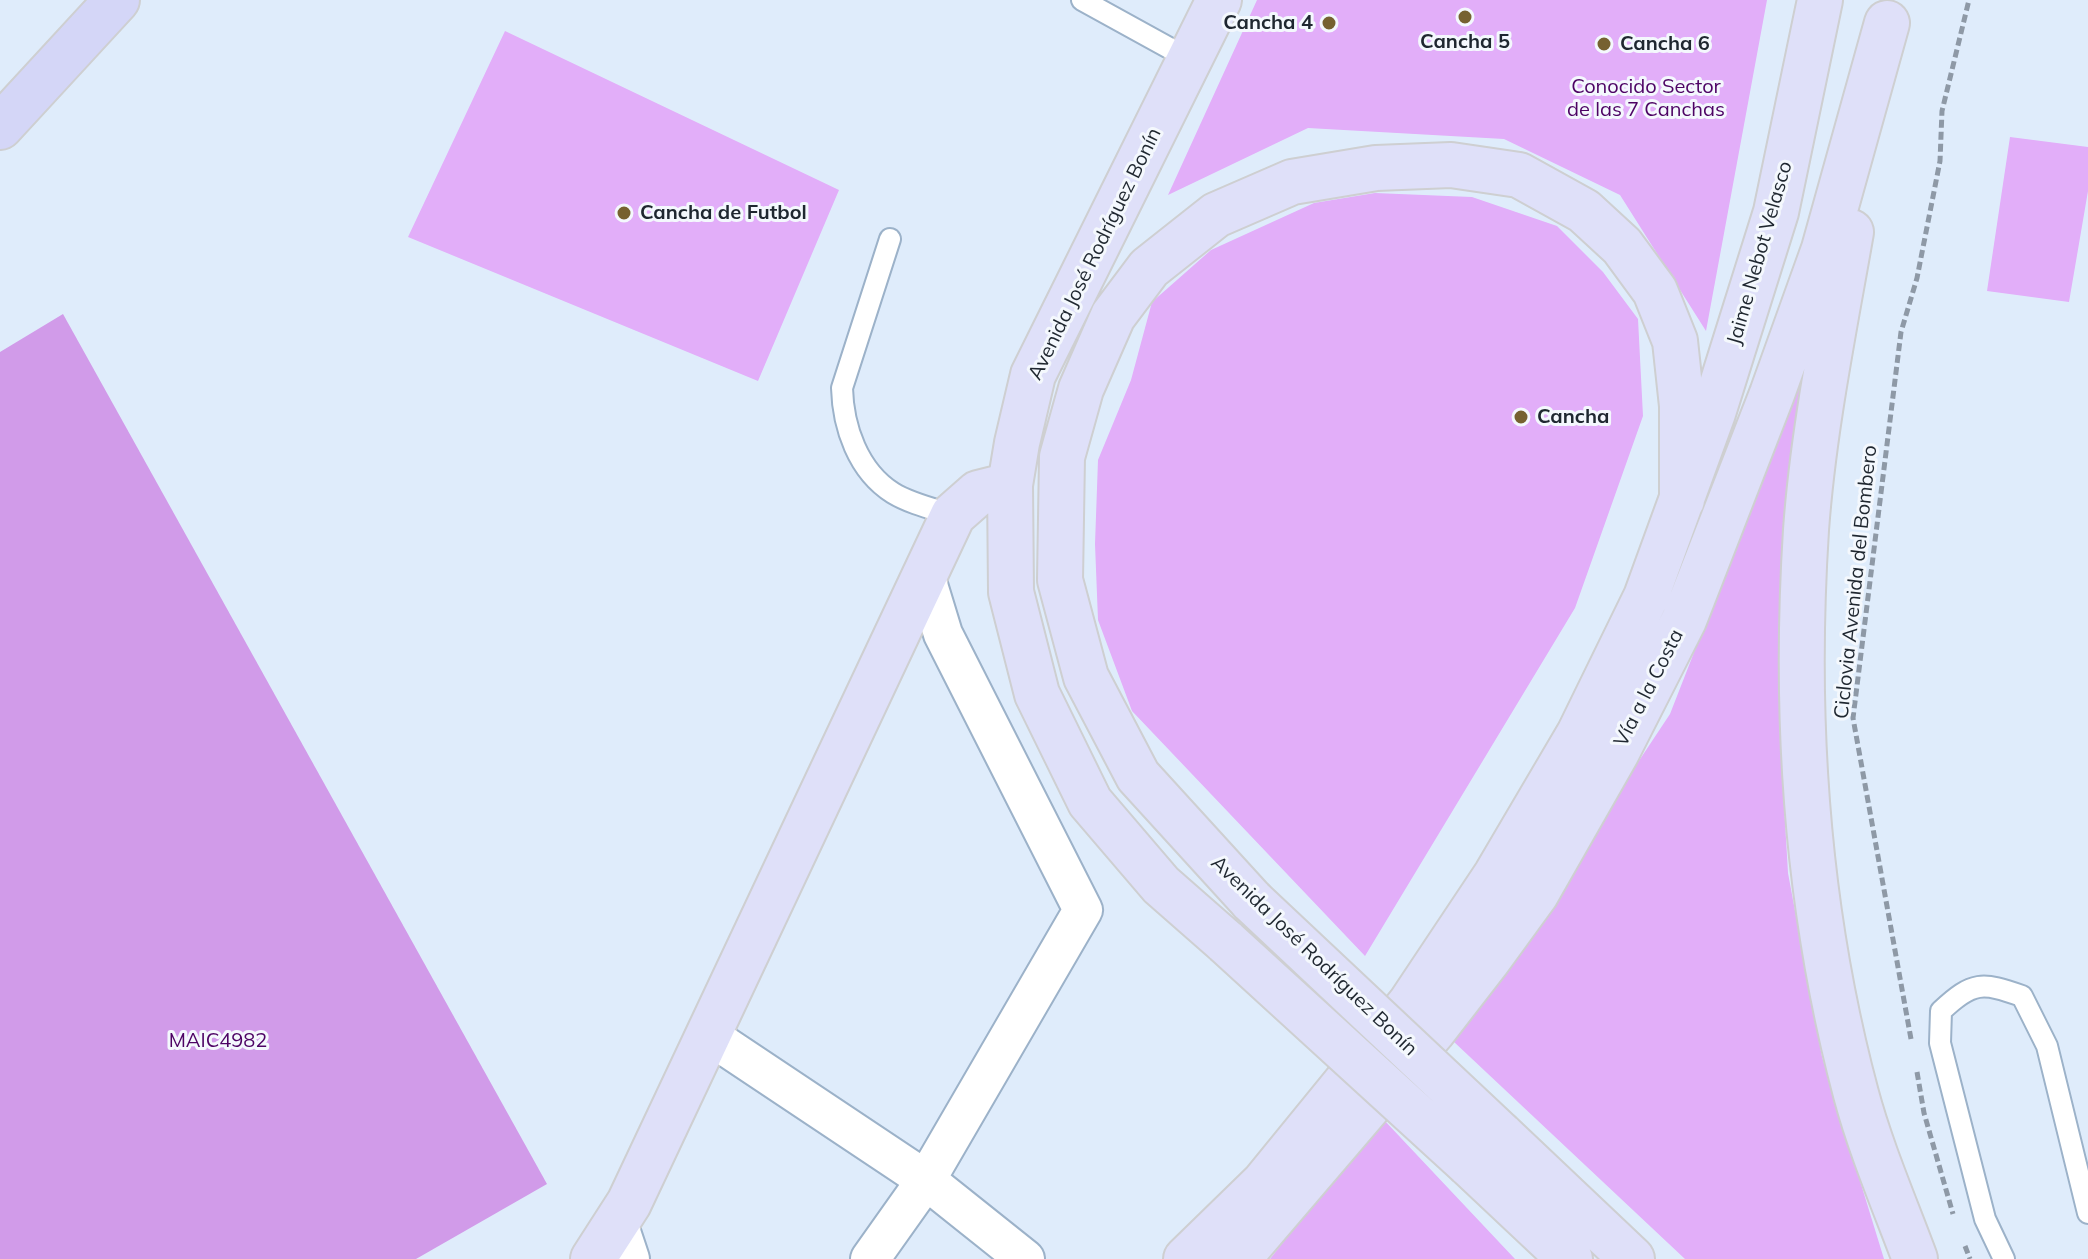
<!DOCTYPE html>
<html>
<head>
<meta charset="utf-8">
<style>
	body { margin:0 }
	canvas { display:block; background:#dfecfb }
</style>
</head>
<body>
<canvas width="2088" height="1259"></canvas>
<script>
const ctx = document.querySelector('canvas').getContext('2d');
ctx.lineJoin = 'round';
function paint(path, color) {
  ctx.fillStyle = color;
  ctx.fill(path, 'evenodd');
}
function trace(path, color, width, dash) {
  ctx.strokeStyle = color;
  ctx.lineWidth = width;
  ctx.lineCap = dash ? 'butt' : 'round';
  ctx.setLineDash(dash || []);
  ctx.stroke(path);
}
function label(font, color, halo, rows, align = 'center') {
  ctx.font = font + ' Mulish,sans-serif';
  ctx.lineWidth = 6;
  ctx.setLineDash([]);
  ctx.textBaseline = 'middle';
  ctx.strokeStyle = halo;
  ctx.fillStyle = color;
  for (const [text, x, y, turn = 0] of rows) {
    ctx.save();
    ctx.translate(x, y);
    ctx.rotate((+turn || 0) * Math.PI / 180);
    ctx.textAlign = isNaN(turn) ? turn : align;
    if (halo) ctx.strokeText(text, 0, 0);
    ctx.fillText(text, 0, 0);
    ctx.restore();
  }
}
const green = new Path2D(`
	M1257,0H1767L1706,331L1620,195L1504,139L1308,128L1168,195Z
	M505,31L839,190L758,381L408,237Z
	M2010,137L2088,147V191L2069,302L1987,291Z
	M1375,193L1472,197L1557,226L1603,272L1638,319L1643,416L1575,608L1365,956L1132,711L1098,620L1095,544L1098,460L1131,380L1152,302L1211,250L1314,203Z
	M1822,291L1791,529L1779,719L1788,873L1822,1057L1884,1259H1685L1453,1041L1670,714L1743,527Z
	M1384,1120L1515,1259H1270L1340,1170Z`);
const forest = new Path2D(`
	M63,314L547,1184L416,1259H0V352Z`);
const path = new Path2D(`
	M1911,1039L1853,718L1901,332L1917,278L1940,161L1942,111L1969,0
	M1917,1072L1924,1113L1953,1214
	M1965,1246L1970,1259`);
const service = new Path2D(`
	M1082,0L1191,60
	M890,239L842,388C843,427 858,471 893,493C911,504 934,509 953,515
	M2004,1259L1985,1219L1940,1043L1941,1011C1973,981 1982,982 2022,996L2047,1046L2088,1213`);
const minor = new Path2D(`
	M707,1034L926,1180L1025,1259
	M618,1223L630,1259
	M870,1259L926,1180L1083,910L943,634L925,575`);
const primary = new Path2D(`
	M1219,0L1033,375L1017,443L1010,485L1011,592L1037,694L1090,802L1161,885L1226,942
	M1851,232C1834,329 1813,432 1806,530C1794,718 1807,911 1856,1094C1871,1150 1895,1205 1915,1259
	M1252,901L1138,776L1086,677L1060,580L1062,457L1081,389L1113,316L1149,268L1216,215L1292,182L1376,168L1451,165L1519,175L1584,211L1622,246L1655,291L1675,341L1682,406V500
	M1501,1135L1632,1259
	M1469,1164L1570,1259
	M593,1259L629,1203L953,515L978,493L1010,485
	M1186,1259L1264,1183L1410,1004L1496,875L1579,734L1646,597L1713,413L1776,212L1820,0
	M1238,1259L1433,1031L1488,960L1536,894L1617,752L1684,620L1772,394L1824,249L1887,23`);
const trunk = new Path2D(`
	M0,127L117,0`);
const primaryBridge = new Path2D(`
	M1252,901L1501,1135
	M1226,942L1469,1164`);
const markers = [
	[1465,17,8,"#766130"],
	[1329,23,8,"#766130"],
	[1604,44,8,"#766130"],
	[624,213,8,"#766130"],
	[1521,417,8,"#766130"]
];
const poiNames = [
	["Cancha 4",1313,23,"right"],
	["Cancha 5",1465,42,"center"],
	["Cancha 6",1620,44],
	["Cancha de Futbol",640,213],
	["Cancha",1537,417]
];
const parkNames = [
	["Conocido Sector",1646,87],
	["de las 7 Canchas",1646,110],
	["MAIC4982",218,1041]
];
const streetNames = [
	["Jaime Nebot Velasco",1760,253,-74],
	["Avenida José Rodríguez Bonín",1095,254,-64],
	["Ciclovia Avenida del Bombero",1856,582,-84],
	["Vía a la Costa",1649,688,-63],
	["Avenida José Rodríguez Bonín",1314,956,44]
];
paint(green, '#e2aef9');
paint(forest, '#d19be9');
trace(service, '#9cb2c9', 24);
trace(minor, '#9cb2c9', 42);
trace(primary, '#cecfd1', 48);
trace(trunk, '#cecfd1', 48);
trace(path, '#8e99a6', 5, [8, 4]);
trace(service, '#fff', 20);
trace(minor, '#fff', 38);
trace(primary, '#dfe0f9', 44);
trace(trunk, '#d4d6f7', 44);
trace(primaryBridge, '#cecfd1', 48, []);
trace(primaryBridge, '#dfe0f9', 44);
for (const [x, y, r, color] of markers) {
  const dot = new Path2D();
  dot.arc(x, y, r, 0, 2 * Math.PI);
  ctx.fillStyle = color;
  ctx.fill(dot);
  trace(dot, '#f4f8fd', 3);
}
label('bold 20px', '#1f2730', '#f4f8fd', poiNames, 'left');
label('20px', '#4d0364', '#f4f8fd', parkNames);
label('20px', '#1f2730', '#f4f8fd', streetNames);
</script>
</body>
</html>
